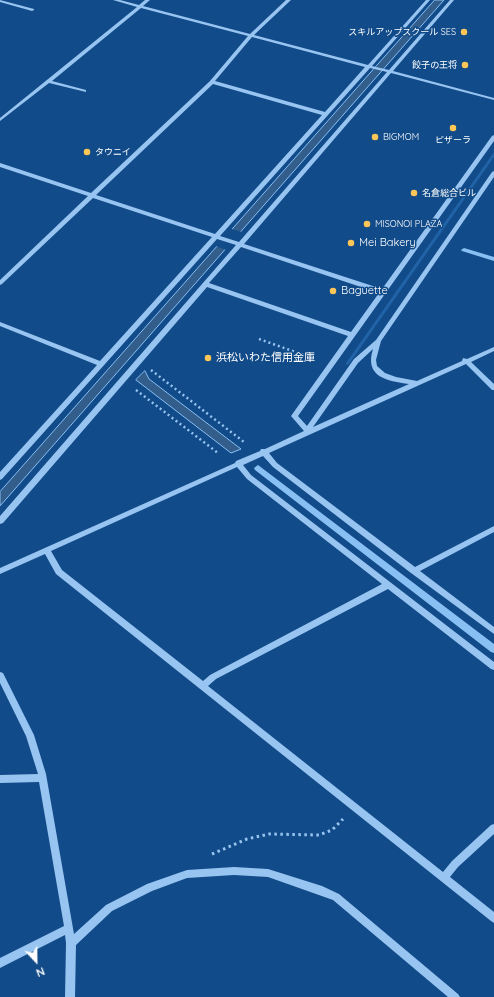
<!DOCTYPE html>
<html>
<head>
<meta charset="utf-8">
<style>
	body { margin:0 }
	#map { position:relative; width:494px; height:997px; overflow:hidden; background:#124b89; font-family:Quicksand,sans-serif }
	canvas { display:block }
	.north { position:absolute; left:16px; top:941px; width:40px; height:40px; -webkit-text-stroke:3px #124b89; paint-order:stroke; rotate:158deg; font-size:11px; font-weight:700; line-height:16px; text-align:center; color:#fff }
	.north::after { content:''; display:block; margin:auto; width:14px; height:18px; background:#fff; clip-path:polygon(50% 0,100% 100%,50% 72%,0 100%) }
</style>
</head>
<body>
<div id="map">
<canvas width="494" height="997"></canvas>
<div class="north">N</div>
</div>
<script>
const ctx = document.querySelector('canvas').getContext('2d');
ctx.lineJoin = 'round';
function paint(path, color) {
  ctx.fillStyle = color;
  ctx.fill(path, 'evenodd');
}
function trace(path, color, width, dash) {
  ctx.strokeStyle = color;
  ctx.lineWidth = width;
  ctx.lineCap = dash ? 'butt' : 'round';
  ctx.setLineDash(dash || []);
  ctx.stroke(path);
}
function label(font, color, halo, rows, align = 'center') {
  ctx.font = font + ' Quicksand,"Noto Sans JP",sans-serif';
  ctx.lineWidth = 3;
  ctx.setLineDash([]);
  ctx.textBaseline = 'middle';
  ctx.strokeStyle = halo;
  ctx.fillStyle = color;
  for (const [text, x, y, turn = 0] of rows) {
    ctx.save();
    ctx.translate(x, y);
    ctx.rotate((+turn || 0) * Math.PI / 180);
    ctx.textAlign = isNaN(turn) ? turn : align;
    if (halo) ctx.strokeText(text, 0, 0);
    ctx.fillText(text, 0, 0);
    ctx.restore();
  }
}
const green = new Path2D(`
	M494,152V157L349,364L346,365V363Z`);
const water = new Path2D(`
	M435,0H444L0,506V492Z
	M145,371L149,379L241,449L231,453L136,380Z`);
const pier = new Path2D(`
	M231,229L242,232L226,250L216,246Z`);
const stream = new Path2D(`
	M464,248L494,257V261L462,251L461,250Z
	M258,465L494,644V653L491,652L255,470L254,468Z`);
const pathFar1 = new Path2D(`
	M259,339L315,359
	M151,370L244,442
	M136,390L218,453`);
const path = new Path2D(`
	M212,854L247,839L269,834L319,835L332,830L343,819`);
const minor = new Path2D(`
	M0,0L34,9V10L32,11L0,2Z
	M113,0H120L139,5L145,0H150L143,6L250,34L286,0H291L254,35L368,65L426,0H430L372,66L389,70L450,0H454L393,71L494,98V100L391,73L244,244L382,289L492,136L494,135V141L298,416L307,426L354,359L376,340L492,172L494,171V177L381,341L376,360L377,366L385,373L396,377L417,381L462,361L463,358L467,359L494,347V351L471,362L494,384V390H492L466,364L269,453L277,463L415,567L494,526V532L420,571L494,627V634L411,573L273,467L263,456L243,465L251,475L494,662V670L491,669L388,589L216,679L208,686L443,872L452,861L491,825L494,824V834L458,867L450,877L494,912V923L491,921L56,574L45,554L0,574V568L235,463L236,461L260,451L261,449H265L304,431L291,416L348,336L207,287L3,523L0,524V516L236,245L217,239L2,479L0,480V472L97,365L0,326V322L100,361L212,237L93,198L2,284L0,285V280L88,196L0,167V163L91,193L210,81L248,36L141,8L52,81L86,90V92L49,83L0,121V118L137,7ZM252,37L365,67L325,112L215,81ZM370,68L387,72L239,242L220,236ZM213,84L322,115L215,234L96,195ZM241,247L379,293L351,332L209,283ZM373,349C364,377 387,381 409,384L313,427L358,363ZM237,467L247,479L382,584L210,675L203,681L62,570L51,551Z
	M0,672L3,673L34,735L46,774L74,934L106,905L147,884L187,870L234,867L268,869L322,886L339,894L458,994L460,997H448L333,900L268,877L234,875L187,878L152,891L112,911L76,945L75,997H65L66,943L65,935L0,968V958L64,926L39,782L0,783V775L38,774L26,736L0,683Z`);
const markers = [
	[464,32,4,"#ffc757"],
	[465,65,4,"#ffc757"],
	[453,128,4,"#ffc757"],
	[375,137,4,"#ffc757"],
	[87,152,4,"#ffc757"],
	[414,193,4,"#ffc757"],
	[367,224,4,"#ffc757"],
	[351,243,4,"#ffc757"],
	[333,291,4,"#ffc757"],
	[208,358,4,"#ffc757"]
];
const farPoinames = [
	["スキルアップスクール SES",456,32,"right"],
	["餃子の王将",457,65,"right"],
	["BIGMOM",383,137],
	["ピザーラ",453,140,"center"],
	["タウニイ",95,152],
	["名倉総合ビル",422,193],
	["MISONOI PLAZA",375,224]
];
const poiNames = [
	["Mei Bakery",359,243],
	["Baguette",341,291],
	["浜松いわた信用金庫",216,358]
];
paint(green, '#2163a7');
paint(water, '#335e8b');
trace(water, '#89c0f4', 1);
paint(pier, '#124b89');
paint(stream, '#89c0f4');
trace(pathFar1, '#97c4f0', 2.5, [2, 3]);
trace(path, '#97c4f0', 3, [2.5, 3.5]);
paint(minor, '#97c4f0');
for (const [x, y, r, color] of markers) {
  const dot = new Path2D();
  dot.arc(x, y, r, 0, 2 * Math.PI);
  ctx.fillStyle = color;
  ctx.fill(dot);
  trace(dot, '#124b89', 1.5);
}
label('9px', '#fff', '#124b89', farPoinames, 'left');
label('11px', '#fff', '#124b89', poiNames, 'left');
</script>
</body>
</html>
